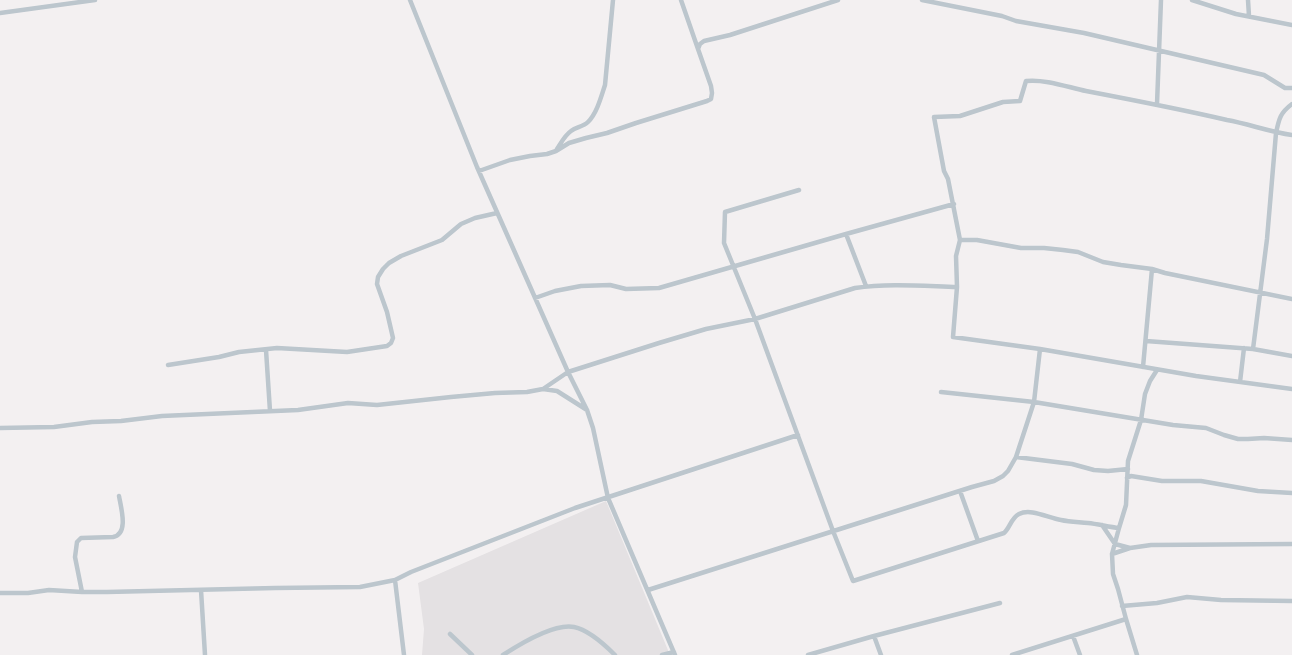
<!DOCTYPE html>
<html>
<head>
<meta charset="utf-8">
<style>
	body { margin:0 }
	canvas { display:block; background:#f3f0f1 }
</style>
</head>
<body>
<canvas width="1292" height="655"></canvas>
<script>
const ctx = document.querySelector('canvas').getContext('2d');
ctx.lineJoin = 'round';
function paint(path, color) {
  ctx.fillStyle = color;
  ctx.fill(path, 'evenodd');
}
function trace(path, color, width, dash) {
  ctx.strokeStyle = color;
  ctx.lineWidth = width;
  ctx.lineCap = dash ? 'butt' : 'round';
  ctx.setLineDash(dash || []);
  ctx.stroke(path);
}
const education = new Path2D(`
	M606,501L670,655H422L424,629L418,583Z`);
const street = new Path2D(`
	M410,0L477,167L568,372L587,410L593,428L608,498L675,655
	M681,0L698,49
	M922,0L1002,16L1016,21L1084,33L1264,75L1285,88H1292
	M1192,0L1236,14L1292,25
	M1248,0L1249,16
	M0,13L95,0
	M1157,104L1161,0
	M1292,135C1270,132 1249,124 1227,120C1180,109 1133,100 1086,91C1067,87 1046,79 1026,81L1020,101L1003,102L960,116L934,117L944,171L948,179L960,240L956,256L957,287L953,337L1040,349L1196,376L1292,389
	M557,149C561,143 565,135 571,131C576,127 583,127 588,122C597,113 601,97 605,85L613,0
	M479,171L510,160L530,156L547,154L556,151L569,143L586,138L607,133L636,123L707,101L711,99L712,93L711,86L698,49L700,44L704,41L730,35L838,0
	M799,190L725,212L724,243L755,319L833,531L853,581L1004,533C1010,528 1011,518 1019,514C1031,508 1048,518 1061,520C1070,522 1079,522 1088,523C1098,524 1109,527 1119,528
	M846,234L866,286
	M960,240H977L1021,248H1044L1063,250L1078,252L1103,262L1121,265L1152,269L1165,273L1292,299
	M535,298L555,291L581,286L610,285L626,289L659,288L846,234L954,204
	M1146,341L1253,349L1292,356
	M1253,349L1267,239L1276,133C1279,119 1280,113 1292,104
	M266,350L270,411
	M168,365L219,357L239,352L277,348L347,352L387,346L391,343L393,338L387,312L377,284L378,277L383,269L389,263L401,256L442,240L461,224L475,218L497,213
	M1143,367L1152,269
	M1240,382L1244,348
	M543,389L568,372L659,343L706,329L755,319L855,288C888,283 923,286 957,287
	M941,392L1034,402L1173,425L1206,428L1224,435L1238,439H1248L1264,438L1292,440
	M0,428L54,427L92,422L121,421L162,416L298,410L348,403L377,405L451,397L495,393L527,392L543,389L557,391L587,410
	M1016,457L1034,402L1040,349
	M1127,478L1131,476L1162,481H1201L1258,491L1292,493
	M960,491L978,541
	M1102,525L1115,544L1130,548
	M1112,554L1130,548L1151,545L1292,544
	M395,580L404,655
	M201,590L205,655
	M648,590L972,487L994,481L1003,476L1008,471L1016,457L1072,464L1094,470L1108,471L1128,469
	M82,592L75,557L77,542L81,538L113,537C129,534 121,508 119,496
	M0,593H28L49,590L82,592H107L275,588L360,587L395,580L411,572L575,508L798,435
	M1122,606L1157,603L1187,597L1221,600L1292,601
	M1126,619L1137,655
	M450,634L472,655
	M874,636L881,655
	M1073,636L1080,655
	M503,655C520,644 554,623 574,627C589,630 605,645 615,655
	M662,655L674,652
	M808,655L874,636L1000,603
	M1012,655L1126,619L1118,589L1113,574L1112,554L1119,528L1126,505L1128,461L1141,420L1145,394L1150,381L1157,370`);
paint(education, '#e4e1e3');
trace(street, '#bcc6cd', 4.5);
</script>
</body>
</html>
